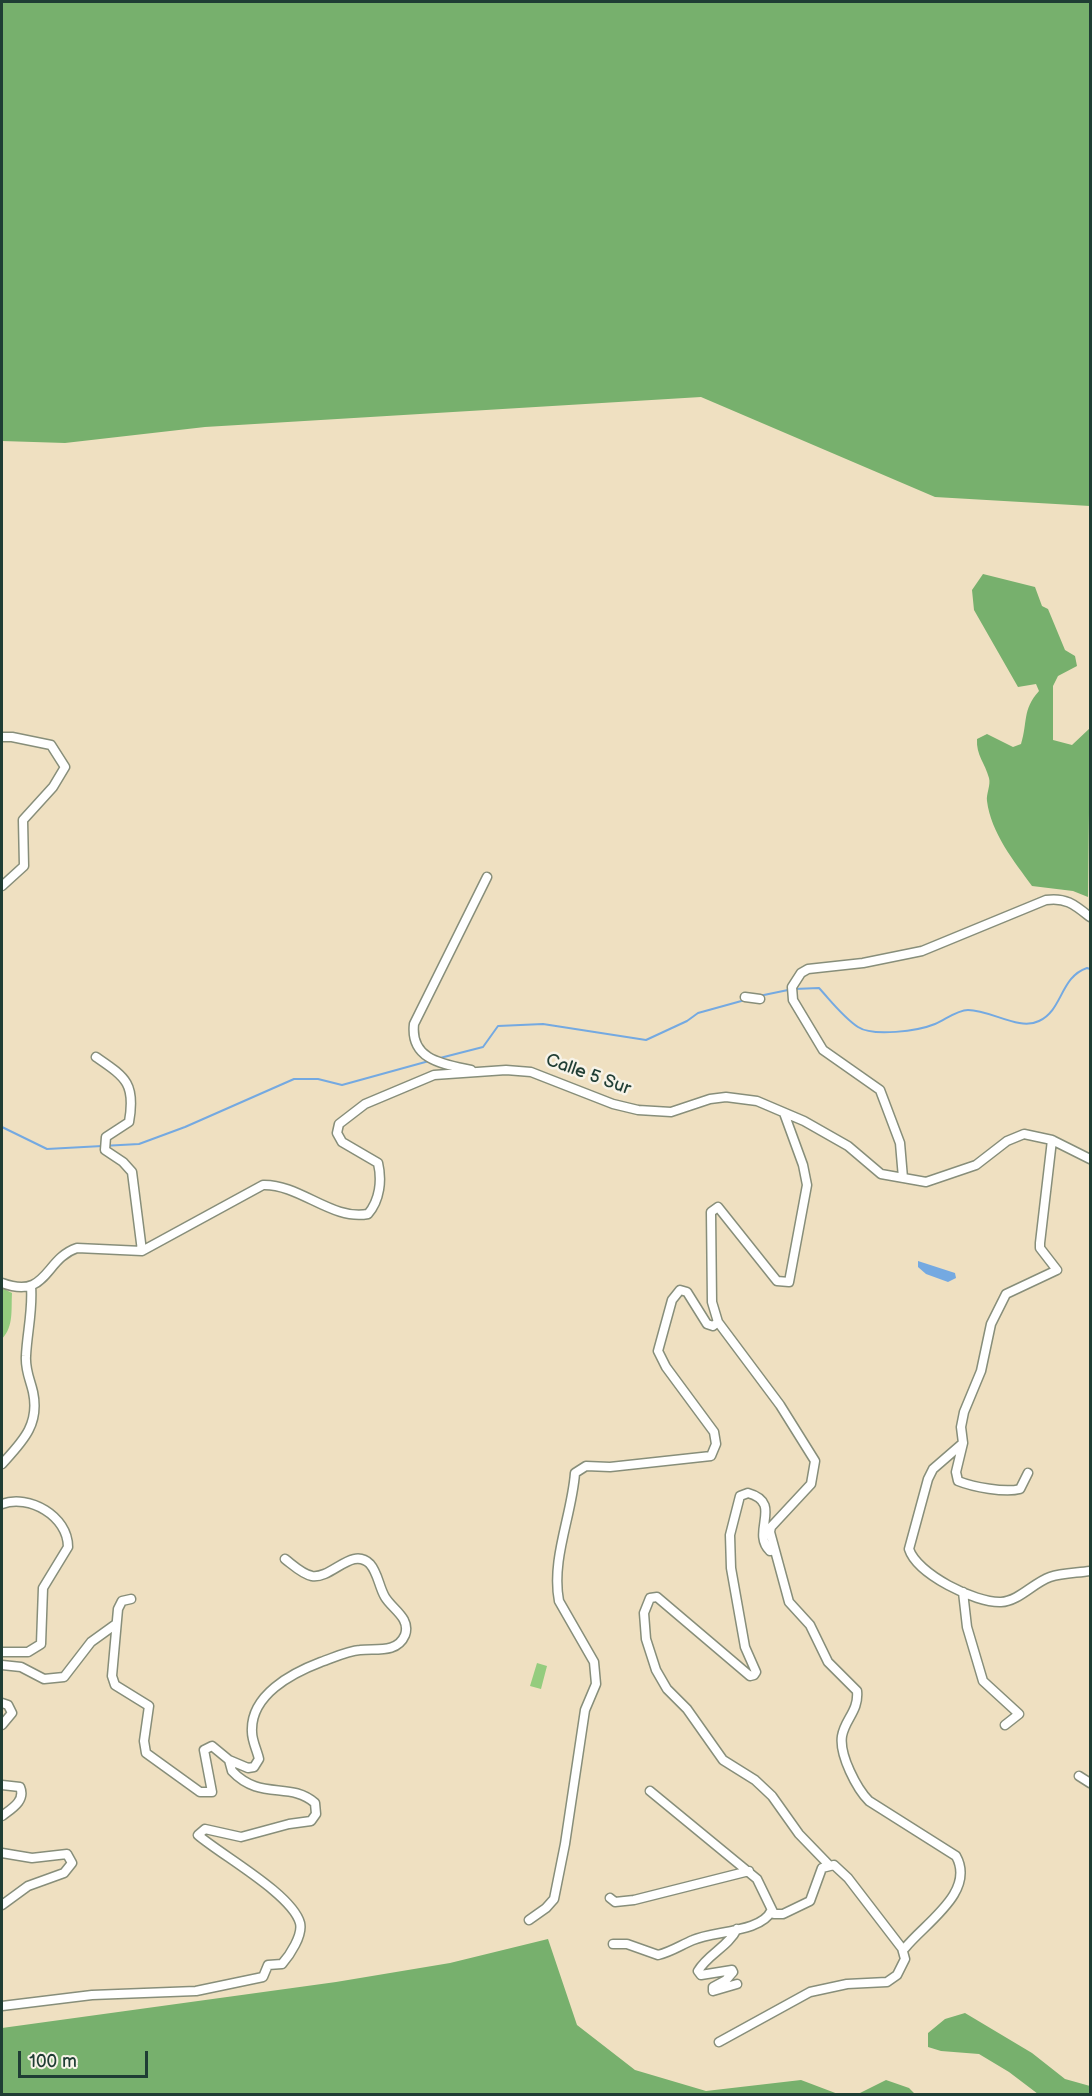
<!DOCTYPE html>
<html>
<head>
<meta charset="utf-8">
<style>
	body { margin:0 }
	#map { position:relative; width:1092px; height:2096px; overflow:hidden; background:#efe0c1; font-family:"Balsamiq Sans",sans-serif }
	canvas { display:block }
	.frame { position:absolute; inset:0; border:3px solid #1f3d34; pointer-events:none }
	.scale { position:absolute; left:18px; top:2051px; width:130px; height:27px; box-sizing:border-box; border:3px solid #1f3d34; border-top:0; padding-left:8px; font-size:18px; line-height:21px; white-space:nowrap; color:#1f3d34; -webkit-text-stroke:4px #f7f3e8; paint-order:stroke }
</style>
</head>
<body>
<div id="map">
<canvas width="1092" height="2096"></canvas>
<div class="frame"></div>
<div class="scale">100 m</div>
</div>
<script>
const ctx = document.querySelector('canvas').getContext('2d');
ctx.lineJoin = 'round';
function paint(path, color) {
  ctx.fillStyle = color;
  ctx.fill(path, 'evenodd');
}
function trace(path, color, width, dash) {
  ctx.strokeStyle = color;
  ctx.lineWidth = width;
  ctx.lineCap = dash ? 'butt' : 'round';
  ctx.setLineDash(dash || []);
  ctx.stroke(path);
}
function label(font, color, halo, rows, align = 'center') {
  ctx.font = font + ' "Balsamiq Sans",sans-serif';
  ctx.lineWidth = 5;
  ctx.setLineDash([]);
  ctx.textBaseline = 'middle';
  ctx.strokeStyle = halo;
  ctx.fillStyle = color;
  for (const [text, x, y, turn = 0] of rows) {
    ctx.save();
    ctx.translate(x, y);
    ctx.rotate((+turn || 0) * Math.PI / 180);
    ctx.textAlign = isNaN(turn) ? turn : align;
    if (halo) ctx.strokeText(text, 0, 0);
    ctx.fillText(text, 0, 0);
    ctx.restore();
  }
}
const green = new Path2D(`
	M2,1288L12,1293C11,1310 14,1326 2,1339Z
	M537,1663L547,1666L541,1689L530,1686Z`);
const forest = new Path2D(`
	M2,2H1090V506L935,497L701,397L205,427L65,443L2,441Z
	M983,574L1035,587L1042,606L1048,609L1065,650L1075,656L1077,666L1058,676L1053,686V740L1072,745L1090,728L1088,897L1073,891L1032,886C1014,861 991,833 987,801C986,794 991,785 989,778C985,763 976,755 977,739L987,734L1013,747L1021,744C1028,722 1022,710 1039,691L1036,684L1018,687L974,610L972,590Z
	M548,1939L577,2025L635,2070L706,2091L801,2080L838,2094H2V2028L336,1982L450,1963Z
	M965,2013L1032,2053L1065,2079L1090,2086V2094H1038L1009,2072L979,2054L941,2051L928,2047V2033L945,2019Z
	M886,2080L909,2088L915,2094H858Z`);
const water = new Path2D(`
	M918,1261L955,1273L956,1278L948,1282L926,1274L918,1267Z`);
const stream = new Path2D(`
	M794,989L819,988C831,1001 843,1017 858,1027C873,1037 918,1031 935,1024C945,1020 957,1010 968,1010C991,1010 1019,1031 1039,1021C1063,1010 1060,977 1087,968L1090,969
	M759,996L788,990
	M440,1058L483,1047L498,1026L543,1024L646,1040L687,1021L698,1013L745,1000
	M2,1127L47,1149L139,1144L185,1127L294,1079H318L342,1085L429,1061`);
const street = new Path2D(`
	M2,737H12L51,745L65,767L53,787L23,820L24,866L2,886
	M745,997L760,999
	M96,1057C125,1077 136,1083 129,1122L106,1137L105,1150L123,1162L132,1172L142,1251
	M471,1070C443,1064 410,1060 414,1024L487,877
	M1052,1140L1040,1243V1248L1057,1270L1006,1294L991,1324L981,1371L964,1412L961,1427L963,1443L933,1469L928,1479L909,1549C917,1574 975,1603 1001,1602C1019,1601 1033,1583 1050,1577C1062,1573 1077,1573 1090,1571
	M903,1178L900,1143L880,1090L823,1050L793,1000L792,987L801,973L808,969L863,963L922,951L1046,900C1066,897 1075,905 1090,917
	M2,1283C48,1300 44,1259 77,1248L142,1251L263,1185C300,1184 332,1221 368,1214C380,1200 382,1180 378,1163L342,1142L337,1133L339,1124L365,1104L434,1075L506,1070L531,1072L613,1104L638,1110L671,1112L710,1099L726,1097L757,1101L804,1121L848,1146L881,1174L926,1182L976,1165L1007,1141L1024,1134L1052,1140L1090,1159
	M963,1443L956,1472L958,1481C973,1487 1005,1493 1020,1489L1028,1473
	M2,1464C22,1442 40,1425 33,1392C30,1379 25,1370 26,1356C27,1333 33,1310 31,1286
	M2,1504C29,1494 68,1516 68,1547L43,1588L41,1644L28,1652H2
	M774,1550L770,1551C750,1532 784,1503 748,1493L740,1496L730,1535L731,1568L745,1647L756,1672L754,1675L750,1676L657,1597L650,1598L644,1613L646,1639L656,1670L667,1689L687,1709L723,1760L755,1780L772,1796L799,1834L829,1865
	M963,1592L967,1627L983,1681L1019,1714L1005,1725
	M131,1599L122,1601L118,1609L112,1676L115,1685L149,1706L144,1741L146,1753L200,1792H212L204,1750L212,1746L229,1760
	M2,1665L21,1667L44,1679L64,1677L91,1642L116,1624
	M2,1703L8,1705L12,1713L2,1725
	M1079,1776L1090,1783
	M2,1785L20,1787C26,1801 11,1809 2,1816
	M650,1791L757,1879L774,1914H783L810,1901L822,1868L834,1865L848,1878L901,1947L905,1948C925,1923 976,1892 956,1856L869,1801C857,1789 839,1755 842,1736C845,1719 859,1711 857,1691L828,1662L810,1625L789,1602L770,1532L771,1527L811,1484L815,1461L780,1405L718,1322L712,1302L711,1212L718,1207L777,1281L789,1282L807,1185L803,1165L784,1113
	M2,1853L32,1858L67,1854L72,1863L64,1873L28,1886L2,1905
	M610,1898L615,1902L634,1900L749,1871
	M529,1920L546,1908L554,1899L565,1844L585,1710L596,1684L594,1662L559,1601C551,1559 572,1515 575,1473L586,1466L610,1467L711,1456L716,1444L714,1432L666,1367L658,1351L672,1300L680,1290L687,1292L707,1324L713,1326L718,1322
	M613,1944H627L658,1955C671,1952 681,1945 693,1940C713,1931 762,1932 771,1911
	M737,1984L713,1991V1987L726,1980L733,1972L732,1970L701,1975L698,1971C708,1954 728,1947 737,1929
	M2,2006L92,1995L196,1991L263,1977L268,1965L282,1964C290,1955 303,1935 300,1923C292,1894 221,1855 198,1835L205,1829L241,1837L289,1824L311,1821L316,1814L315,1803C290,1781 260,1801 232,1771L229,1760L248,1768L254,1767L259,1759C257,1750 252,1741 252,1732C250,1695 292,1673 321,1662C333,1658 347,1651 360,1650C375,1648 397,1654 405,1635C411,1618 392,1609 385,1597C379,1587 378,1573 370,1564C352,1546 332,1579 312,1576C302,1574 293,1565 285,1559
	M719,2042L810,1992L847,1984L887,1982L897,1975L905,1959L902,1948`);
const streetNames = [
	["Calle 5 Sur",588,1075,20]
];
paint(green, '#94cc7e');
paint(forest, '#77b06d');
paint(water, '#74a9e1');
trace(stream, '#74a9e1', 2);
trace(street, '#878e7a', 11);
trace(street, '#fff', 8);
label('18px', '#1f3d34', '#f7f3e8', streetNames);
</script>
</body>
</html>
